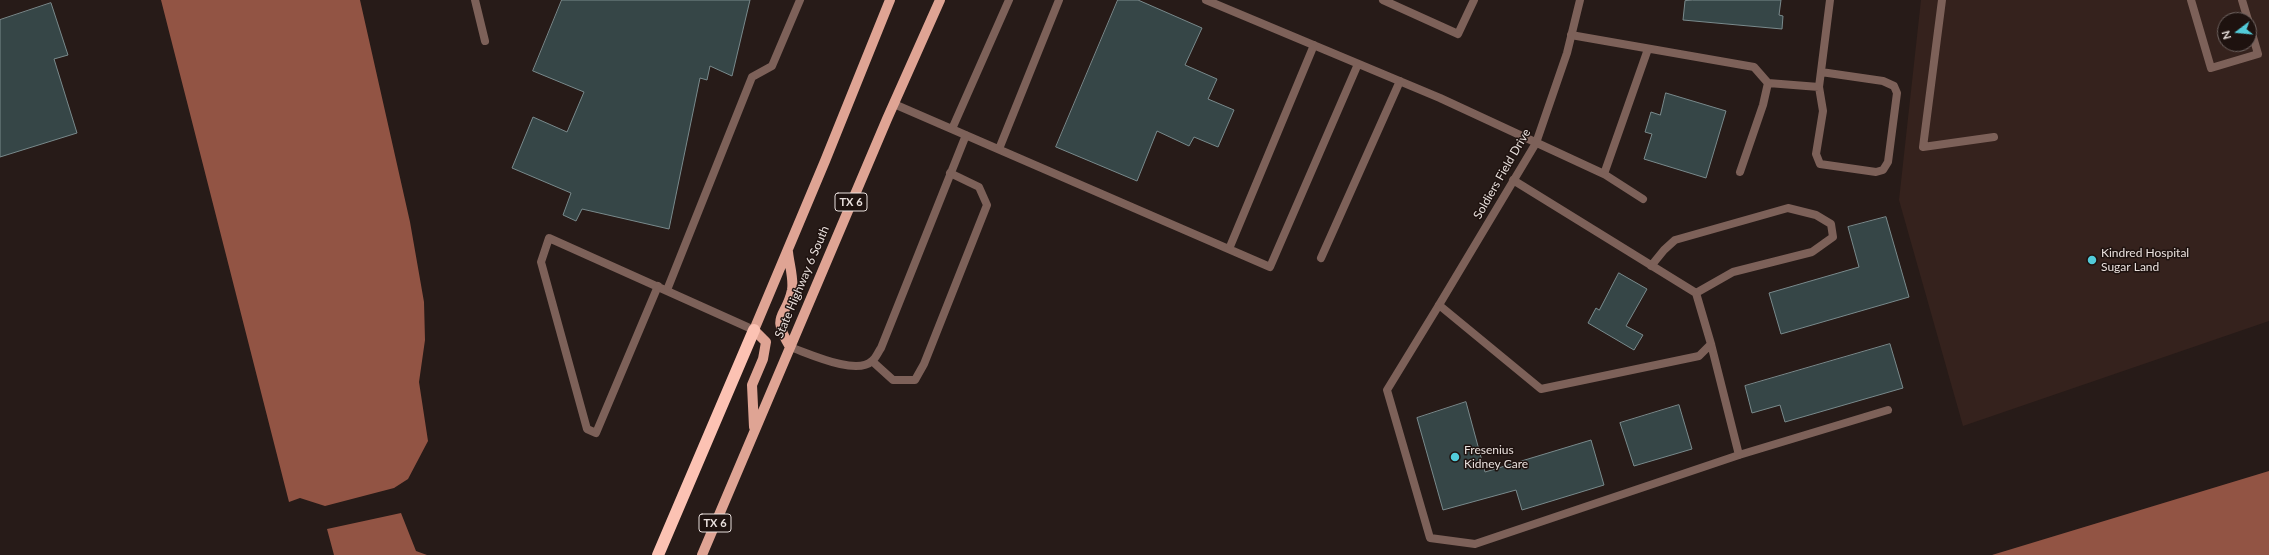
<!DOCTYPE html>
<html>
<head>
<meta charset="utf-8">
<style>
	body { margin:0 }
	#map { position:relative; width:2269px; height:555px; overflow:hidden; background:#271b18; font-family:Lato,sans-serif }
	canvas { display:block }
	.north { position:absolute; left:2217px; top:12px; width:40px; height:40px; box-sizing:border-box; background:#1e120f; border:1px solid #6f6461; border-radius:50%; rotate:254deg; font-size:11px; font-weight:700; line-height:16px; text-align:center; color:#e9e0dd }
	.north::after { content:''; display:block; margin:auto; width:14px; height:18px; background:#52cbd9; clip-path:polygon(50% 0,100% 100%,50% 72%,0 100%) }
</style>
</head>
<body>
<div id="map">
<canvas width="2269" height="555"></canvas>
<div class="north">N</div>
</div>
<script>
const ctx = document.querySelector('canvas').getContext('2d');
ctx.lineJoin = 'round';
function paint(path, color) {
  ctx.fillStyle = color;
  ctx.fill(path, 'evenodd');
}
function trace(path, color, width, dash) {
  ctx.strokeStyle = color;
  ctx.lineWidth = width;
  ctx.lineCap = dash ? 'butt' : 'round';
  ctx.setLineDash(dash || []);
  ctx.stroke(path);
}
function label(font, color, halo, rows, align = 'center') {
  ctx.font = font + ' Lato,sans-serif';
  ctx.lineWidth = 3;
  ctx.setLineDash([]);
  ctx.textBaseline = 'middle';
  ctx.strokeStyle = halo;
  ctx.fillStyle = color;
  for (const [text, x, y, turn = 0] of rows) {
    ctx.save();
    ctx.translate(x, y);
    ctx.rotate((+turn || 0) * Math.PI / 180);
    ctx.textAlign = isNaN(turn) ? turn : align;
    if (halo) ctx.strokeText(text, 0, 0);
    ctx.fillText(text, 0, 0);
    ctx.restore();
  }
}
const built = new Path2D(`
	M1921,0H2269V321L1963,426L1899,200ZM2225,20H2249V44H2225Z`);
const water = new Path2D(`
	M161,0H360L410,222L424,302L425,340L419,382L428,441L408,479L394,488L325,506L300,498L289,502Z
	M2269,471V555H1992Z
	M401,513L416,551L427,555H334L327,529Z`);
const building = new Path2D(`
	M562,0H750L732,76L710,66L707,80L700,78L669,229L582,209L576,221L563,215L571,193L512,168L533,117L567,132L584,92L533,71Z
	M1118,0H1138L1202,28L1185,65L1217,79L1208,99L1234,110L1218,147L1194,137L1189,146L1157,131L1137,181L1056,147Z
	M1693,0H1781L1779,15L1783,16L1782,29L1683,20L1685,1Z
	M51,3L68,55L54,59L77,133L0,157V20Z
	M1666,93L1726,111L1706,178L1644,159L1652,134L1645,132L1651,112L1660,115Z
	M1886,217L1909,297L1781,334L1769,293L1859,267L1848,227Z
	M1619,273L1647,289L1626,326L1643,335L1634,350L1588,323L1596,308L1599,310Z
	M1890,344L1903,388L1785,422L1780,405L1752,413L1745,386Z
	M1466,402L1485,472L1591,440L1604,485L1522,510L1516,490L1443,510L1417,418Z
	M1679,405L1692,449L1634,466L1620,423Z`);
const lane = new Path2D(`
	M475,0L485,41
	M1206,0L1440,98L1604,174L1648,49
	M1383,0L1458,34L1474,0
	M1942,0L1923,147L1994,137
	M2191,0L2211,68L2258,54L2249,23
	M2242,0L2248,20
	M1571,35L1754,67L1768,83L1819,87L1830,0
	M1819,87L1823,111L1816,154L1820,164L1876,172L1883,170L1888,162L1897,93L1894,86L1883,81L1821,72
	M894,104L1270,267L1358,64
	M952,129L1009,0
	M999,149L1059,0
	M1740,172L1763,105L1768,83
	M1604,174L1643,199
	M1513,180L1696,293L1711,344L1739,455
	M1229,249L1314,45
	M1321,258L1400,81
	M1651,266L1664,250L1675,240L1788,208L1816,215L1831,224L1833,237L1812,252L1733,272L1696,293
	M658,286L596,433L587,429L541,262L549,238L754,330
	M667,290L752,77L772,66L800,0
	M1711,344L1699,356L1541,389L1439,305L1387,390L1430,538L1475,544L1739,455L1888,410
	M790,347C808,353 856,376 872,361C876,358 878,352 881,348L966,135
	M872,361L893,380H915L924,364L987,205L979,187L950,173`);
const street = new Path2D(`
	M1439,305L1536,143L1567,53L1580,0`);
const primary = new Path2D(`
	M788,252C789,263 794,279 792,290C786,319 770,313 790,347
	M754,427L752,385L763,359L766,342L754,330L825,161L890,0
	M702,555L887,119L940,0`);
const highway = new Path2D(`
	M658,555L754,330`);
const markers = [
	[2092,260,5,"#52cbd9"],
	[1455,457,5,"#52cbd9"]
];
const shields = [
	[851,202,32],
	[715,523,32]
];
const shieldNames = [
	["TX 6",851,202],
	["TX 6",715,523]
];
const streetNames = [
	["Soldiers Field Drive",1502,174,-60],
	["State Highway 6 South",802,282,-67]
];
const poiNames = [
	["Kindred Hospital",2101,253],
	["Sugar Land",2101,267],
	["Fresenius",1464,450],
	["Kidney Care",1464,464]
];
paint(built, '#35221d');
paint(water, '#925444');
paint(building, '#364647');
trace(building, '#798a8c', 1);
trace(lane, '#7d6159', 8);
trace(street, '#7d6159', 8);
trace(primary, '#dfa494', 10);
trace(highway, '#fcc2b3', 12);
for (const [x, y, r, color] of markers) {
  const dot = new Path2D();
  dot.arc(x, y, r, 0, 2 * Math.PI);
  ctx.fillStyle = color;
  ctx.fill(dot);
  trace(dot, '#1e120f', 1.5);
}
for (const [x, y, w] of shields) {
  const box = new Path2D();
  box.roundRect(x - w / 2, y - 9, w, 18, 3);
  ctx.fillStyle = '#1e120f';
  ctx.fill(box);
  trace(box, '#e9e0dd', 1);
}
label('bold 11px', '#e9e0dd', null, shieldNames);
label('12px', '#e9e0dd', '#1e120f', streetNames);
label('12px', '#e9e0dd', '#1e120f', poiNames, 'left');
</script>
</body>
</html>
